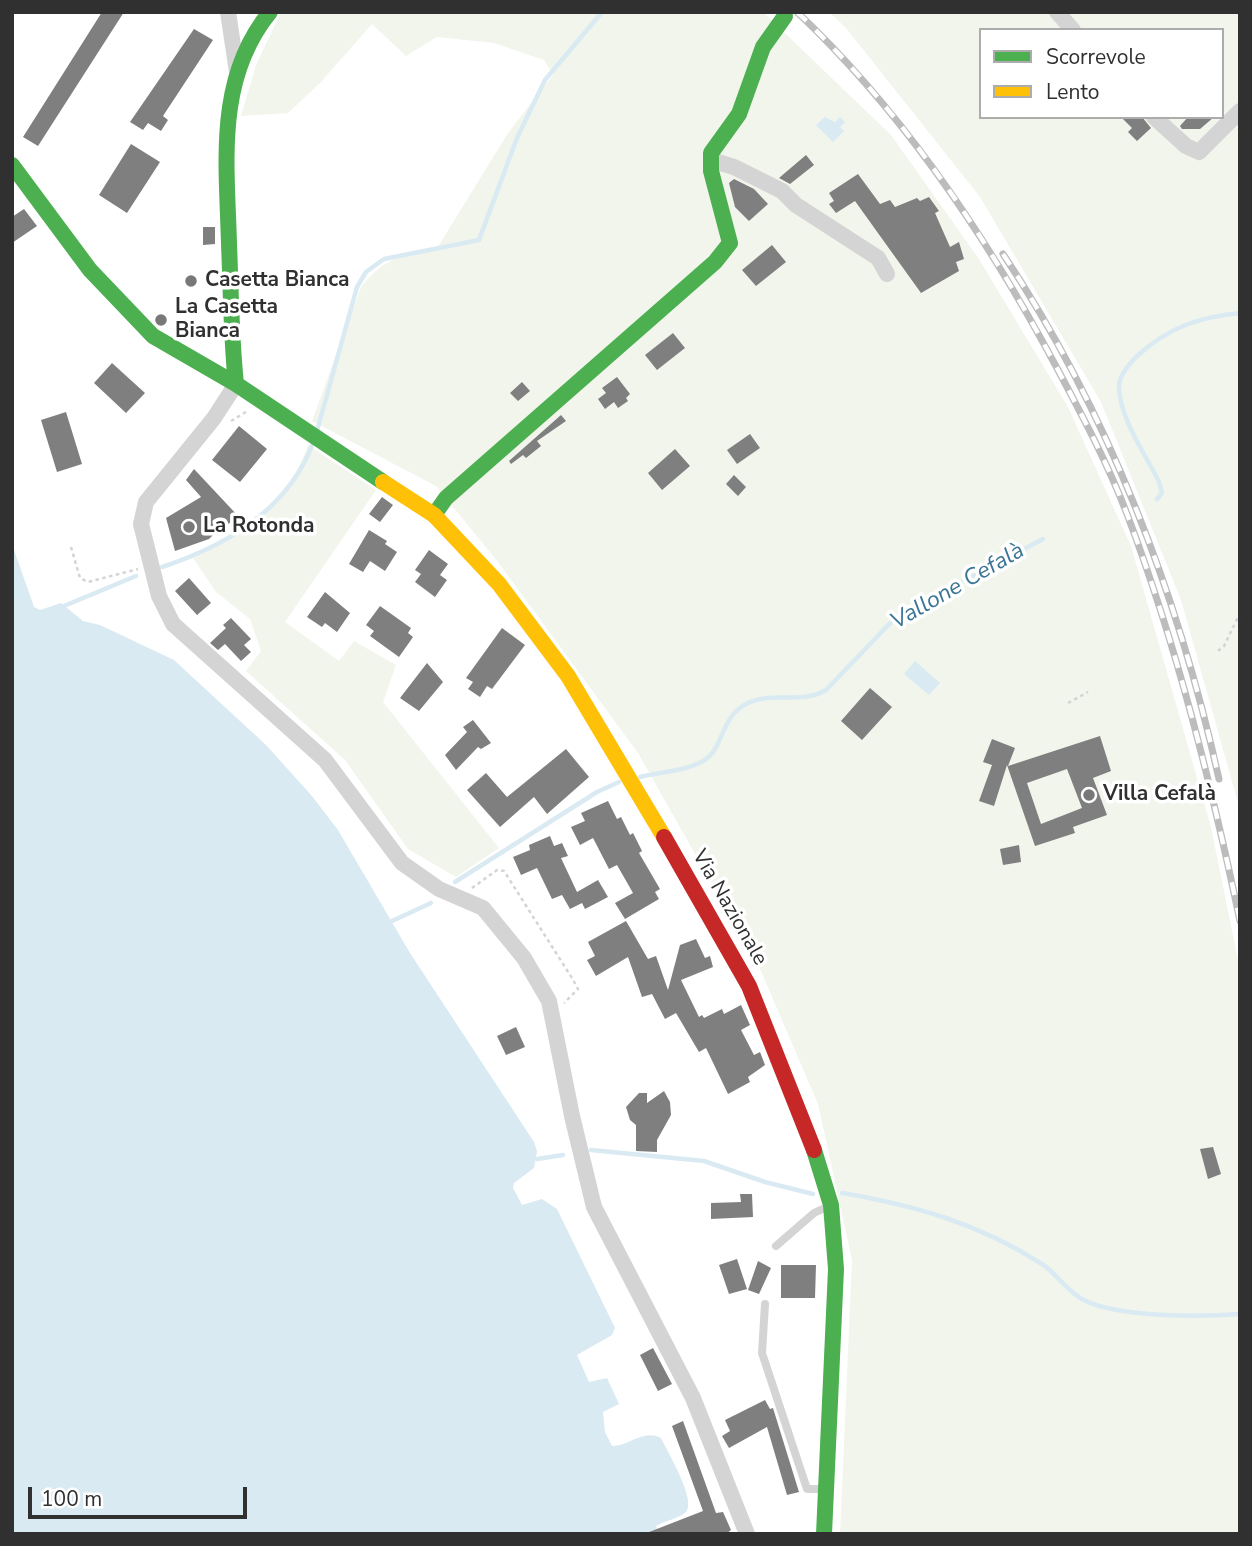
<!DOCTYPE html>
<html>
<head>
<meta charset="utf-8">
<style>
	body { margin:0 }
	#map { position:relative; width:1252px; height:1546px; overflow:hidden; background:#fff; font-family:"Nunito Sans",sans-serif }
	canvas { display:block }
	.frame { position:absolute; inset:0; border:14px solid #303030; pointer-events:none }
	.legend { position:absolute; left:979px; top:28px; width:245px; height:91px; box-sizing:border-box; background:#fff; border:2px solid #acacac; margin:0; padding:9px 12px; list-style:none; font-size:21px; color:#303030 }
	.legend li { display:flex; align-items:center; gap:14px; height:35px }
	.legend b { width:35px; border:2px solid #acacac }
	.scale { position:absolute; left:28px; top:1487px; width:219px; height:32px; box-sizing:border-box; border:4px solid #303030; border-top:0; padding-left:9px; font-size:21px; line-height:24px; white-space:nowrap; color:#303030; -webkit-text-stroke:5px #fff; paint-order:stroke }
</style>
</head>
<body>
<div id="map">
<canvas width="1252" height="1546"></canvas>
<div class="frame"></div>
<ul class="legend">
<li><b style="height:9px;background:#4caf50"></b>Scorrevole</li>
<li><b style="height:9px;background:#ffc107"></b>Lento</li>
</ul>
<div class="scale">100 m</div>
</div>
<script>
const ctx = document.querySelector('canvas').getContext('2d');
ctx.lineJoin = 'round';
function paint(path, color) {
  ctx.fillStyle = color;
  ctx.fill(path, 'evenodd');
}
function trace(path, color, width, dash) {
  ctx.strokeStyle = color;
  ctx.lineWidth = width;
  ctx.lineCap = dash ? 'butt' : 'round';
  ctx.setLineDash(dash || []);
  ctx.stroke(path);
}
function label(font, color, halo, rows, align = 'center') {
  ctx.font = font + ' "Nunito Sans",sans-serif';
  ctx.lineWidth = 7;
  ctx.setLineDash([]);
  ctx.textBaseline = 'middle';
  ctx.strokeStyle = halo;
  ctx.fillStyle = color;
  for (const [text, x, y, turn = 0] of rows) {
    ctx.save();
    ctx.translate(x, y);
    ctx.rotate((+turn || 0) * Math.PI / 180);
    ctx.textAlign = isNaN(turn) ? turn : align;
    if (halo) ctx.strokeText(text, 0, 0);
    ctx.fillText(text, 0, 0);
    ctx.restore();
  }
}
const green = new Path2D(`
	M281,12H763L891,135L979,259L1068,407L1131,546L1211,827L1240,970V1534H840L852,1260L818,1104L760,969L638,753L498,562L436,486L312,421L361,287C385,257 400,256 436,250L508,133L553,75L544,60L494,43L437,37L406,56L372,24L320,83L288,113L241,116L256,65Z
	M829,12H1240V810L1181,600L1101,402L980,197L846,28ZM981,30H1222V117H981Z
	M308,445L376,490L285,622L339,661L354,641L396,665L383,702L499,848L456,877L408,849L345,760L246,671L261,651L250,619L216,592L193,558C246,535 289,501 308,445Z`);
const water = new Path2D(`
	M825,117L835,122L840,117L845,122L840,127L844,131L833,142L816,125Z
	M12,544L34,607L40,610L61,603L83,621L100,625L174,660L266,745L312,796L338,830L410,953L534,1142L537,1151L534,1168L514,1183L513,1188L522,1205L542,1199L557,1209L615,1328L612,1335L577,1355L589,1382L607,1378L619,1404L603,1412L605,1432L612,1446C631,1446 642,1429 661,1438C667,1451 697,1500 686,1512C680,1518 664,1521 656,1526L658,1534H12Z
	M915,661L940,683L929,695L904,674Z`);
const stream = new Path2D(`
	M317,431L357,287L366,272L384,259L479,240L517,138L545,80L602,12
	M1157,499L1162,493L1159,482C1146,455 1120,419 1119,388C1118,376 1129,364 1137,356C1168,328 1198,317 1240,313
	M162,567C226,546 288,510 313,443
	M64,606L136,576
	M640,777C659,772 686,771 703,761C724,750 719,717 748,703C774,691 800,705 826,690L896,617L1043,539
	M455,882L597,792L619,782
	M392,921L431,903
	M591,1150L704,1161L765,1182L813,1194
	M537,1159L563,1155
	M842,1193C914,1205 980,1224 1042,1264C1056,1273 1066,1290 1082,1299C1116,1318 1201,1317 1240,1314`);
const building = new Path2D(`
	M102,12H124L38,146L23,137Z
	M194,29L213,40L163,116L168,120L161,131L148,123L143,130L130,122Z
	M1121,117H1142L1151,128L1137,141L1128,132L1132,128Z
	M1188,117H1214L1200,129H1182L1180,126Z
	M131,144L160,162L127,213L99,195Z
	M806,155L814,165L790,184L779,178Z
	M858,174L880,204L890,200L895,207L917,198L920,201L929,197L939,211L935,213L950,247L959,242L964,259L956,262L959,271L921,293L855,201L836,213L829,204L834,201L829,193Z
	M734,179L754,189L768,204L749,221L735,207L729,183Z
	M24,209L37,226L12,243V217Z
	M203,227H215V244L203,245Z
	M772,245L786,262L756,286L742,270Z
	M673,333L685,348L657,370L645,355Z
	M112,363L145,393L126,413L94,383Z
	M617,377L630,394L626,398L628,401L618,408L614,402L605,409L598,399L606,393L602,388Z
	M522,382L530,391L518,401L510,393Z
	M66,412L82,464L57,472L41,420Z
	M561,415L566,421L537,441L541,446L526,458L523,455L511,464L509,461Z
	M239,426L267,449L240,482L212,460Z
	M750,434L760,448L737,464L727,450Z
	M675,449L690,466L662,490L648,473Z
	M194,469L239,517L228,524L226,522L209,539L175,551L166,518L201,497L186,480Z
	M734,475L746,487L738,496L726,484Z
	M382,497L393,505L380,522L369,514Z
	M369,530L387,541L385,544L397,552L385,571L370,561L363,572L349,564Z
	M429,550L448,564L440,575L447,580L435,597L415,582L421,574L415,570Z
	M189,578L211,603L197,615L175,591Z
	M325,592L350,613L337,632L325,623L322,627L307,617Z
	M380,606L411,628L408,633L413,637L399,657L370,636L374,631L366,625Z
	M231,618L251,639L244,645L251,652L241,661L225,644L218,650L210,643L226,628L223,625Z
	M502,628L525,645L492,689L487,686L480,697L468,689L473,682L466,678Z
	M427,663L443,682L419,711L400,698Z
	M870,688L892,707L862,740L841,721Z
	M473,720L491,743L481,749L478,747L456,770L445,755L467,732L463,727Z
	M1100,736L1111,771L1093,778L1107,815L1073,827L1075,833L1035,846L1007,765L994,806L979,801L992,765L983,762L992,739L1015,748L1008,766ZM1067,769L1082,808L1041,824L1027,783Z
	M566,749L589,777L547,814L534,797L500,827L467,790L486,773L507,797Z
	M608,801L617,819L621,817L630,835L633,833L642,851L639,853L660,889L655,892L659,899L625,919L615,903L633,893L617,865L609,869L593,838L580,845L571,827L585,821L581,813Z
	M550,836L554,846L562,843L568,856L561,858L577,892L598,880L608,897L585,909L582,903L570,909L562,895L552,899L537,868L521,875L513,857L530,850L529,845Z
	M1019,845L1021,862L1003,865L1000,849Z
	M626,921L648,959L656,956L668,990L680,945L696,939L705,958L710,956L713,967L681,980L699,1017L702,1015L704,1018L722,1009L724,1014L741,1005L750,1025L741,1030L754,1055L760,1052L765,1065L748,1077L750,1082L728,1094L706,1048L699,1052L676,1013L665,1019L652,994L642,997L628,957L596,976L587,960L595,956L588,942Z
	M516,1027L525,1047L506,1055L497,1036Z
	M664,1091L670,1102L671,1115L657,1140V1152L636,1151V1125L630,1120L626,1107L639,1093H647V1103Z
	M1213,1147L1221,1174L1208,1179L1200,1149Z
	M740,1194H752L753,1217L711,1219V1203L741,1202Z
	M737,1259L747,1289L729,1294L719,1265Z
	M758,1261L771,1268L759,1294L748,1290Z
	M781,1265H816L815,1298H781Z
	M653,1348L672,1384L658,1391L640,1355Z
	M765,1400L770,1409L773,1408L799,1492L787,1495L767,1427L729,1448L722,1436L730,1431L725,1420Z
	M683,1421L716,1513L723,1512L731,1530L726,1534H644L703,1511L672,1426Z`);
const path = new Path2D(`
	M231,421L246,412
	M71,547L80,578L88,582L138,569
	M1218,651L1224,646L1240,613
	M1068,703L1088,692
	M472,888L497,870L504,871L572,978L578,989L564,1003`);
const lane = new Path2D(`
	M776,1246L814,1213L829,1206
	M765,1304L762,1353L807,1489H823`);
const street = new Path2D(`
	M228,12L237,72
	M1057,12L1073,30
	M1154,117L1186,146L1199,152L1240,111
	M711,160L734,167L782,191L796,205L878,258L887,274
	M236,384L214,418L146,502L141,524L159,596L173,624L325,760L402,863L439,889L483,908L524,958L549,1001L572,1116L594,1207L693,1398L747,1534`);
const fast = new Path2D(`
	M12,165L90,270L153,336L236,384L383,482
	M236,384C231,337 231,291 229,244C227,164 215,79 270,12
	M434,515L446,498L715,262L730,243L711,171V153L739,114L763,47L785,16
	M814,1150L831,1205L836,1269L824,1534`);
const slow = new Path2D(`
	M383,482L434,515L499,584L568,676L664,837`);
const jam = new Path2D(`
	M664,837L749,986L814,1150`);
const rail = new Path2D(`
	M797,12C905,114 989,240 1058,370C1083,417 1108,464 1127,514C1177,646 1211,783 1240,921
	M1003,254C1108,412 1178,594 1219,779`);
const markers = [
	[191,281,7,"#787878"],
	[161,320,7,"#787878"],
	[189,527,7,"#787878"],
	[1089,795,7,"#787878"]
];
const poiNames = [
	["Casetta Bianca",205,281],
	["La Casetta",175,308],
	["Bianca",175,332],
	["La Rotonda",203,527],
	["Villa Cefalà",1103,795]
];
const streetNames = [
	["Via Nazionale",729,908,60]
];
const waterNames = [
	["Vallone Cefalà",958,587,-30]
];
paint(green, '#f2f5ec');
paint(water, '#d9eaf2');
trace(stream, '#d9eaf2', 4.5);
paint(building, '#7f7f7f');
trace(path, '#d4d4d4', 2.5, [3.5, 3.5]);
trace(lane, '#d4d4d4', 8);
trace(street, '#d4d4d4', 16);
trace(fast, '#4caf50', 16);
trace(slow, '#ffc107', 16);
trace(jam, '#c62828', 16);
trace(rail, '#bcbcbc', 7);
trace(rail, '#fff', 4.5, [13]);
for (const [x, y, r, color] of markers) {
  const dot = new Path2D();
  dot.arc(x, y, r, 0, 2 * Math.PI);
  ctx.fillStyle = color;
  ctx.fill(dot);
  trace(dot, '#fff', 2.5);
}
label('bold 21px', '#303030', '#fff', poiNames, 'left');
label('21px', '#303030', '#fff', streetNames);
label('italic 23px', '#3a7595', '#fff', waterNames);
</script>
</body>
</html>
